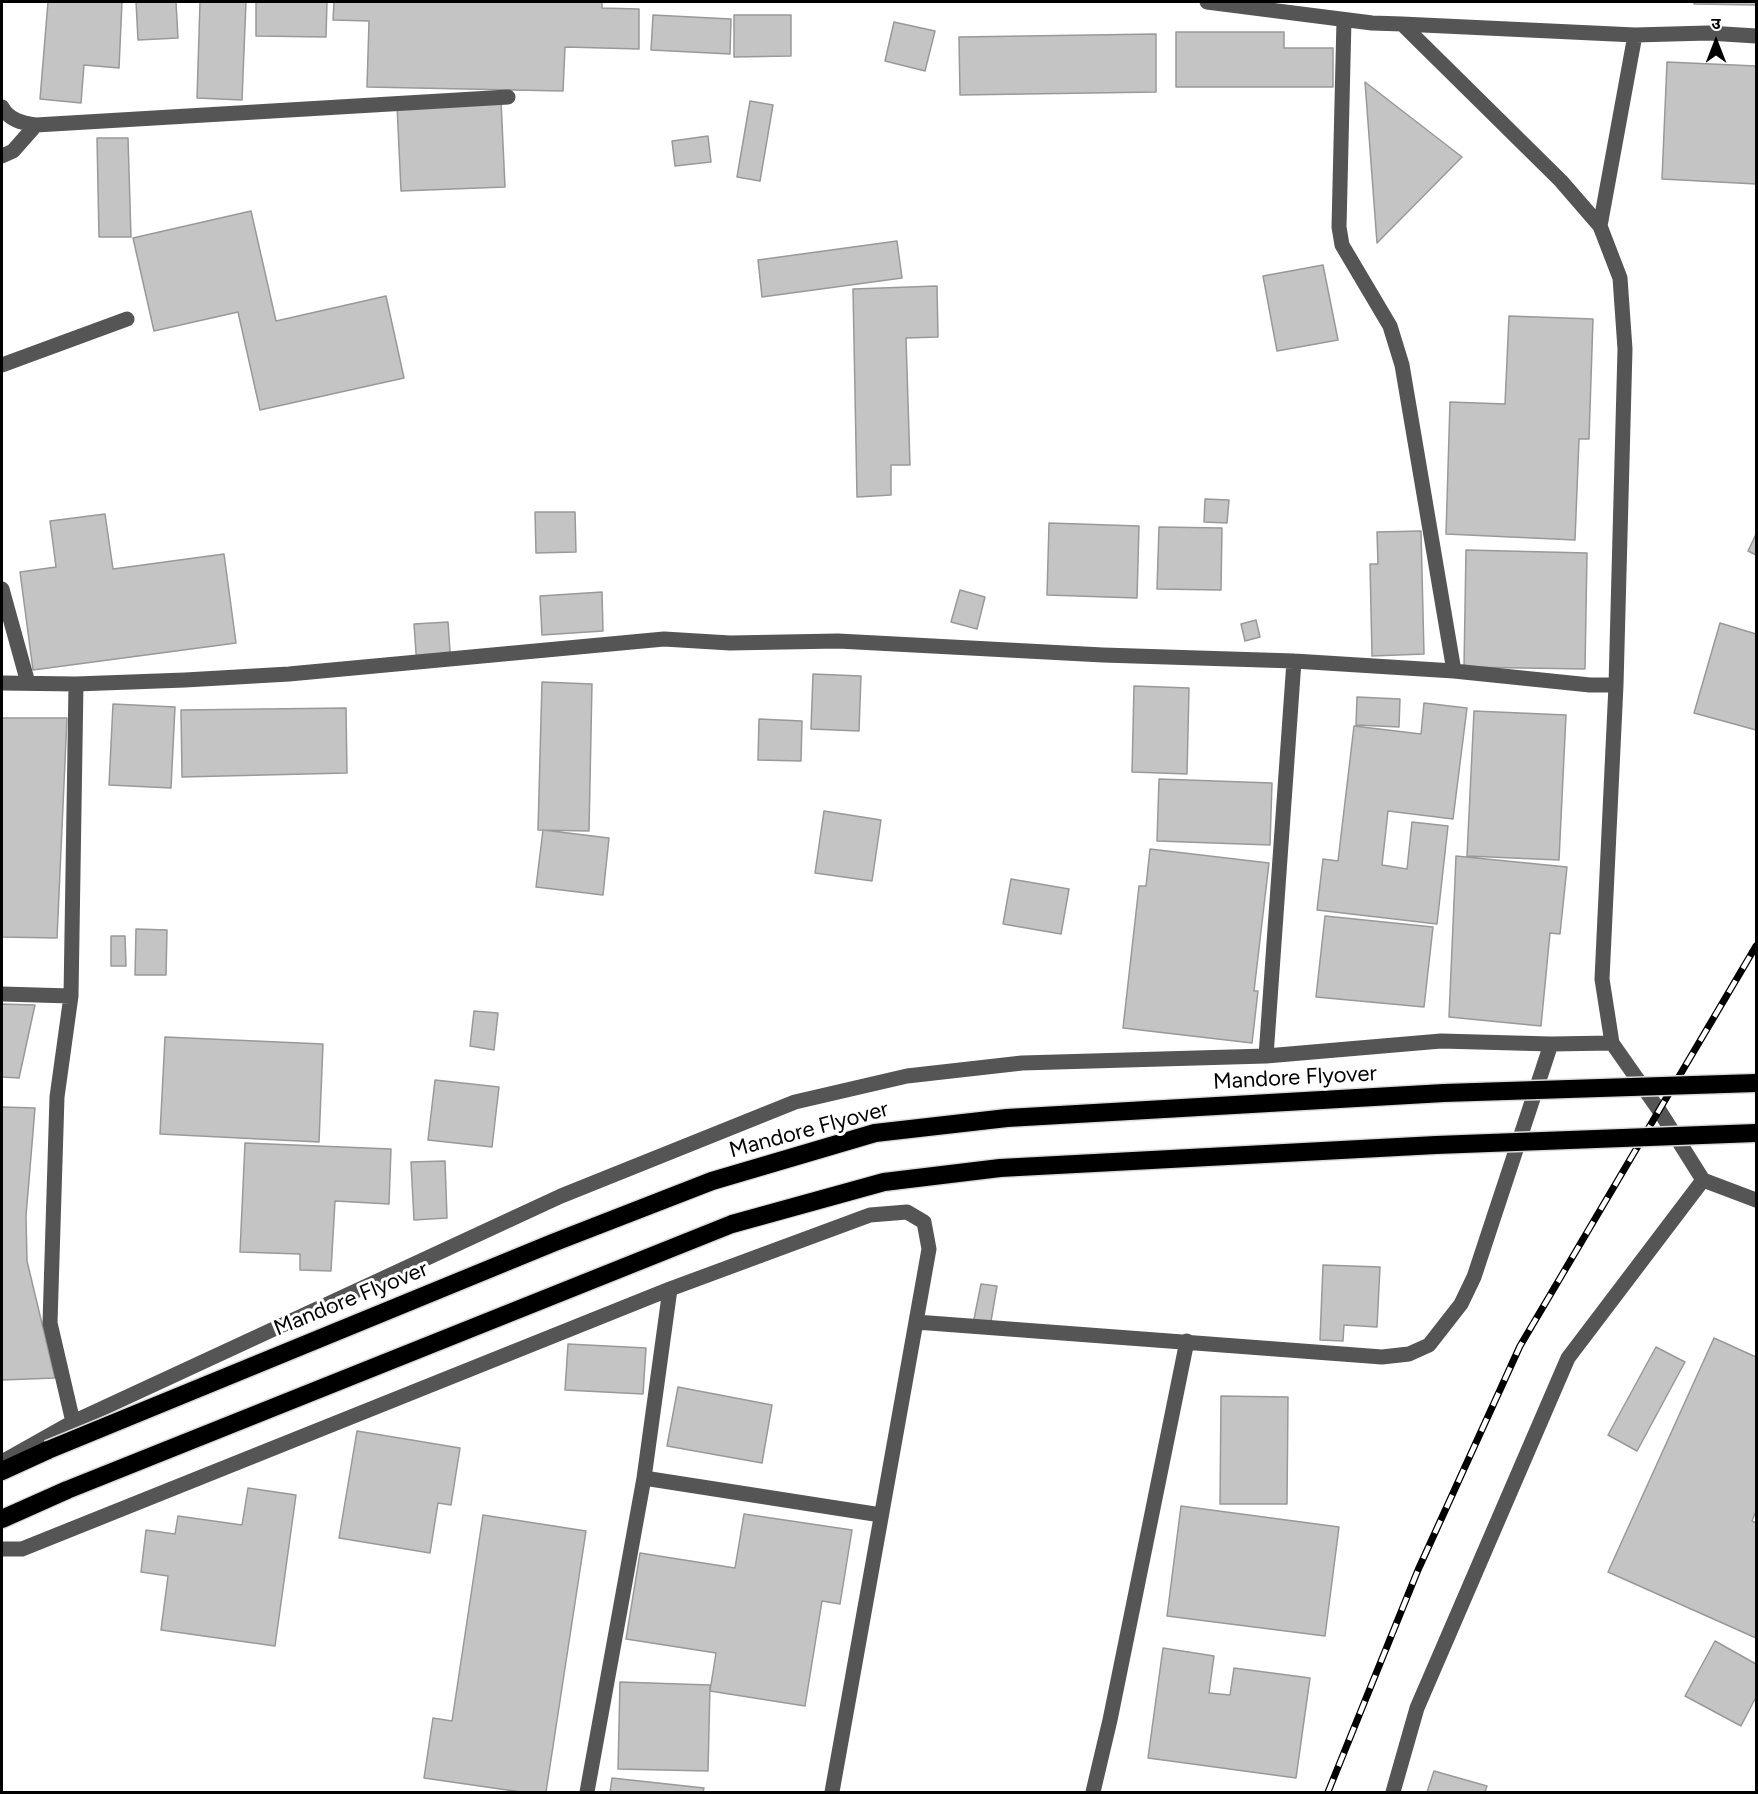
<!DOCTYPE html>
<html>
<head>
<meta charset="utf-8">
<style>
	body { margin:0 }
	#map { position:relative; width:1758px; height:1794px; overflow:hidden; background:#fff; font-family:Figtree,"Noto Sans Devanagari",sans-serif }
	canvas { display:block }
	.frame { position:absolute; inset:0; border:3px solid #000; pointer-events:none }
	.north { position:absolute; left:1686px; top:12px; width:60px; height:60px; -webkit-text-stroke:4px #fff; paint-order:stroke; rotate:0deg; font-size:16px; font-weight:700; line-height:24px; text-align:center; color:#000 }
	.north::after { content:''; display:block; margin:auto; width:21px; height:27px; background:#000; clip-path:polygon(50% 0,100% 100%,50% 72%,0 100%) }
</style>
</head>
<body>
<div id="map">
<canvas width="1758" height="1794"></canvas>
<div class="frame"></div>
<div class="north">उ</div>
</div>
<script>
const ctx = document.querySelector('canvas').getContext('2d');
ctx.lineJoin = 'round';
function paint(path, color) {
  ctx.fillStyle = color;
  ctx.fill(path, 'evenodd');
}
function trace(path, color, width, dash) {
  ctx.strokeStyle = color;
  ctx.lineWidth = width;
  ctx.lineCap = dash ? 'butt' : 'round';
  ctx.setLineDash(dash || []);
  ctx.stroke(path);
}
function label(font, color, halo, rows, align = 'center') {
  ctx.font = font + ' Figtree,sans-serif';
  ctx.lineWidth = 6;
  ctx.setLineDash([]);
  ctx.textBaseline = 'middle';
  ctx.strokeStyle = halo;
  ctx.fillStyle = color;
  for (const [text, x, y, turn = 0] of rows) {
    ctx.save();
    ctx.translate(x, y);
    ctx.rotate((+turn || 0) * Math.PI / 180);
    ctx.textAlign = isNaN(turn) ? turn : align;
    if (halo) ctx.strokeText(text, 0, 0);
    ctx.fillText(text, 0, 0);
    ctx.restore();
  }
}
const building = new Path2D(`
	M48,2H122L119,68L84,65L81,103L40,99Z
	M136,2H176L178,38L138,40Z
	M200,2H246L242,100L197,98Z
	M256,2H327L326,37L256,36Z
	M334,2H602V8L639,9V49L565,47L563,91L367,87L369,21L333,20Z
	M1694,2H1756V5L1694,4Z
	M653,15L731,19L730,54L651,50Z
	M734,15H791V56L734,57Z
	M894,22L935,31L925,71L885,61Z
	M1176,32H1284V48H1333V87H1176Z
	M1156,34V92L960,95L959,37Z
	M1667,62L1756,66V184L1662,179Z
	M1365,82L1462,157L1377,243Z
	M501,101L505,187L401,191L397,105Z
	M750,101L773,105L760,181L737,177Z
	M708,136L711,162L675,166L672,141Z
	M97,138H128L131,237H99Z
	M251,211L276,321L386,296L404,378L260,410L238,312L154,331L133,238Z
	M897,241L902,278L762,297L758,260Z
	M1323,265L1338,340L1277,351L1263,276Z
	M937,286L938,337L906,338L910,465H891V495L857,497L853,289Z
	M1509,316L1593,319L1589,439H1579L1575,540L1446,534L1450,402L1505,404Z
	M1205,499L1229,500L1227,523L1204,522Z
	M535,512H575L576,552L536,553Z
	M105,514L113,569L224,554L236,643L33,670L20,572L56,567L50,521Z
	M1049,523L1139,526L1137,598L1047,595Z
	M1159,527L1222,528L1221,590L1157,589Z
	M1421,531L1424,654L1372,656L1370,564H1378L1377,532Z
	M1756,534V555L1748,551Z
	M1466,550L1587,553L1585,669L1464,667Z
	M960,590L985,597L977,629L951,622Z
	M602,592L603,631L542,635L540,596Z
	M1256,620L1260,637L1245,641L1241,624Z
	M448,622L451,665L417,667L414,624Z
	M1720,623L1756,634V730L1694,713Z
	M813,674L861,676L859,731L811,729Z
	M542,682L592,684L589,831L538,830Z
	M1134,686L1189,688L1187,774L1132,772Z
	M1357,697L1400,699L1399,727L1356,725Z
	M1424,703L1467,708L1453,819L1388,811L1382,865L1407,869L1412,822L1448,826L1437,924L1317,910L1323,859L1338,861L1354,726L1421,734Z
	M113,704L175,707L171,788L109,785Z
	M346,708L347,773L182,777L181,710Z
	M1474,711L1566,715L1559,860L1467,856Z
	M2,718H67L57,938L2,937Z
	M759,719L802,721L801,761L758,760Z
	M1159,779L1272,783L1270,845L1157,841Z
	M824,811L881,820L872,881L815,873Z
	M543,830L609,838L603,895L536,887Z
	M1150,849L1269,863L1254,991H1258L1252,1043L1123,1028L1139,886H1146Z
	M1456,856L1567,867L1560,934L1550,933L1541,1026L1449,1017Z
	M1011,879L1069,889L1061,934L1003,924Z
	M1325,916L1433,927L1424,1007L1316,997Z
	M136,929L167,930L166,975H135Z
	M111,936H125L126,966H111Z
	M2,1004L35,1005L19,1078L2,1077Z
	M474,1011L498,1013L494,1050L470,1046Z
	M165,1037L323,1044L319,1142L160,1134Z
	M435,1080L499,1087L492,1147L428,1140Z
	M2,1107L35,1108L26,1216L27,1261L55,1378L2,1380Z
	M245,1143L391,1149L389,1204L335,1201L331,1271L300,1270V1254L240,1252Z
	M445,1161L447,1218L414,1220L411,1162Z
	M1323,1265L1380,1267L1377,1327L1344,1325L1343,1341L1320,1340Z
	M981,1284L997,1286L990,1327L973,1324Z
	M1714,1338L1756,1357V1511L1752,1521L1756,1523V1638L1608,1572Z
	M568,1344L646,1348L643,1394L565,1390Z
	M1656,1347L1685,1362L1637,1451L1608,1435Z
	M678,1387L772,1405L762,1463L667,1446Z
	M1221,1396L1288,1397L1287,1504H1220Z
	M357,1431L460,1448L451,1505L438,1503L430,1553L339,1538Z
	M248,1488L296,1495L275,1646L161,1630L168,1576L141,1572L146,1530L175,1534L178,1516L242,1525Z
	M1181,1506L1339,1527L1325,1636L1167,1616Z
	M744,1514L852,1530L840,1604L822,1601L805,1706L710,1691L716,1653L626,1639L640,1553L735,1568Z
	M483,1515L586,1531L546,1792H521L424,1778L433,1718L452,1721Z
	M1715,1641L1756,1664V1697L1741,1726L1685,1696Z
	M1163,1648L1214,1656L1209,1693L1230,1695L1234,1668L1310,1678L1296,1778L1148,1758Z
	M620,1682L710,1685L708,1771L618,1769Z
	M1434,1771L1487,1786L1485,1792H1427Z
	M612,1778L704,1788L703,1792H610Z`);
const minor = new Path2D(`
	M1207,2L1372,23L1402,24L1561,181L1600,226L1620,278L1625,349L1616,685L1602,979L1612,1043L1659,1110L1703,1180L1568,1358L1417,1708L1393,1792
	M1344,20L1339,227L1342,245L1390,326L1402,365L1454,671
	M1402,24L1635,35L1708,33L1756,36
	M2,107C9,120 22,123 36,125L508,97
	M2,156L13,151L36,125
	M1600,226L1635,35
	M2,365L127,319
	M2,589L28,683
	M2,683L76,684L185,680L289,674L664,639L730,643L838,641L1103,655L1294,661L1454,671L1590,685H1616
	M2,994L71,996
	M1266,1056L1294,661
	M1703,1180L1756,1200
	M916,1322L1382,1357L1409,1354L1429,1345L1461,1304L1474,1277L1551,1044
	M73,1422L50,1323L57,1097L71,996L76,684
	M2,1462L73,1422L561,1196L795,1102L907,1076L1022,1063L1266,1056L1441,1041L1551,1044L1612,1043
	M644,1478L881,1515
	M2,1549H22L670,1289L870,1215L907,1212L924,1222L929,1249L832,1792
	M587,1792L644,1478L670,1289
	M1093,1792L1110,1720L1187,1341`);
const highway = new Path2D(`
	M2,1471L48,1450
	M2,1519L67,1490`);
const rail = new Path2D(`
	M1328,1792L1418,1570L1520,1346L1756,946`);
const highwayBridge = new Path2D(`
	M48,1450L555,1242L712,1181L875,1133L1007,1118L1444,1093L1756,1083
	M67,1490L732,1224L884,1182L1000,1168L1436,1145L1756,1133`);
const streetNames = [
	["Mandore Flyover",1295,1078,-3],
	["Mandore Flyover",809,1130,-15],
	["Mandore Flyover",351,1299,-22]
];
paint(building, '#c4c4c4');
trace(building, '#999', 1.5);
trace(highway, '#dbdbdb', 21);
trace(minor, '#555', 15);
trace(highway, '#000', 18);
trace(rail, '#000', 7);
trace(rail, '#fff', 4.5, [14]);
trace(highwayBridge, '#dbdbdb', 21, []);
trace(highwayBridge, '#000', 18);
label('22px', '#000', '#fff', streetNames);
</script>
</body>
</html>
